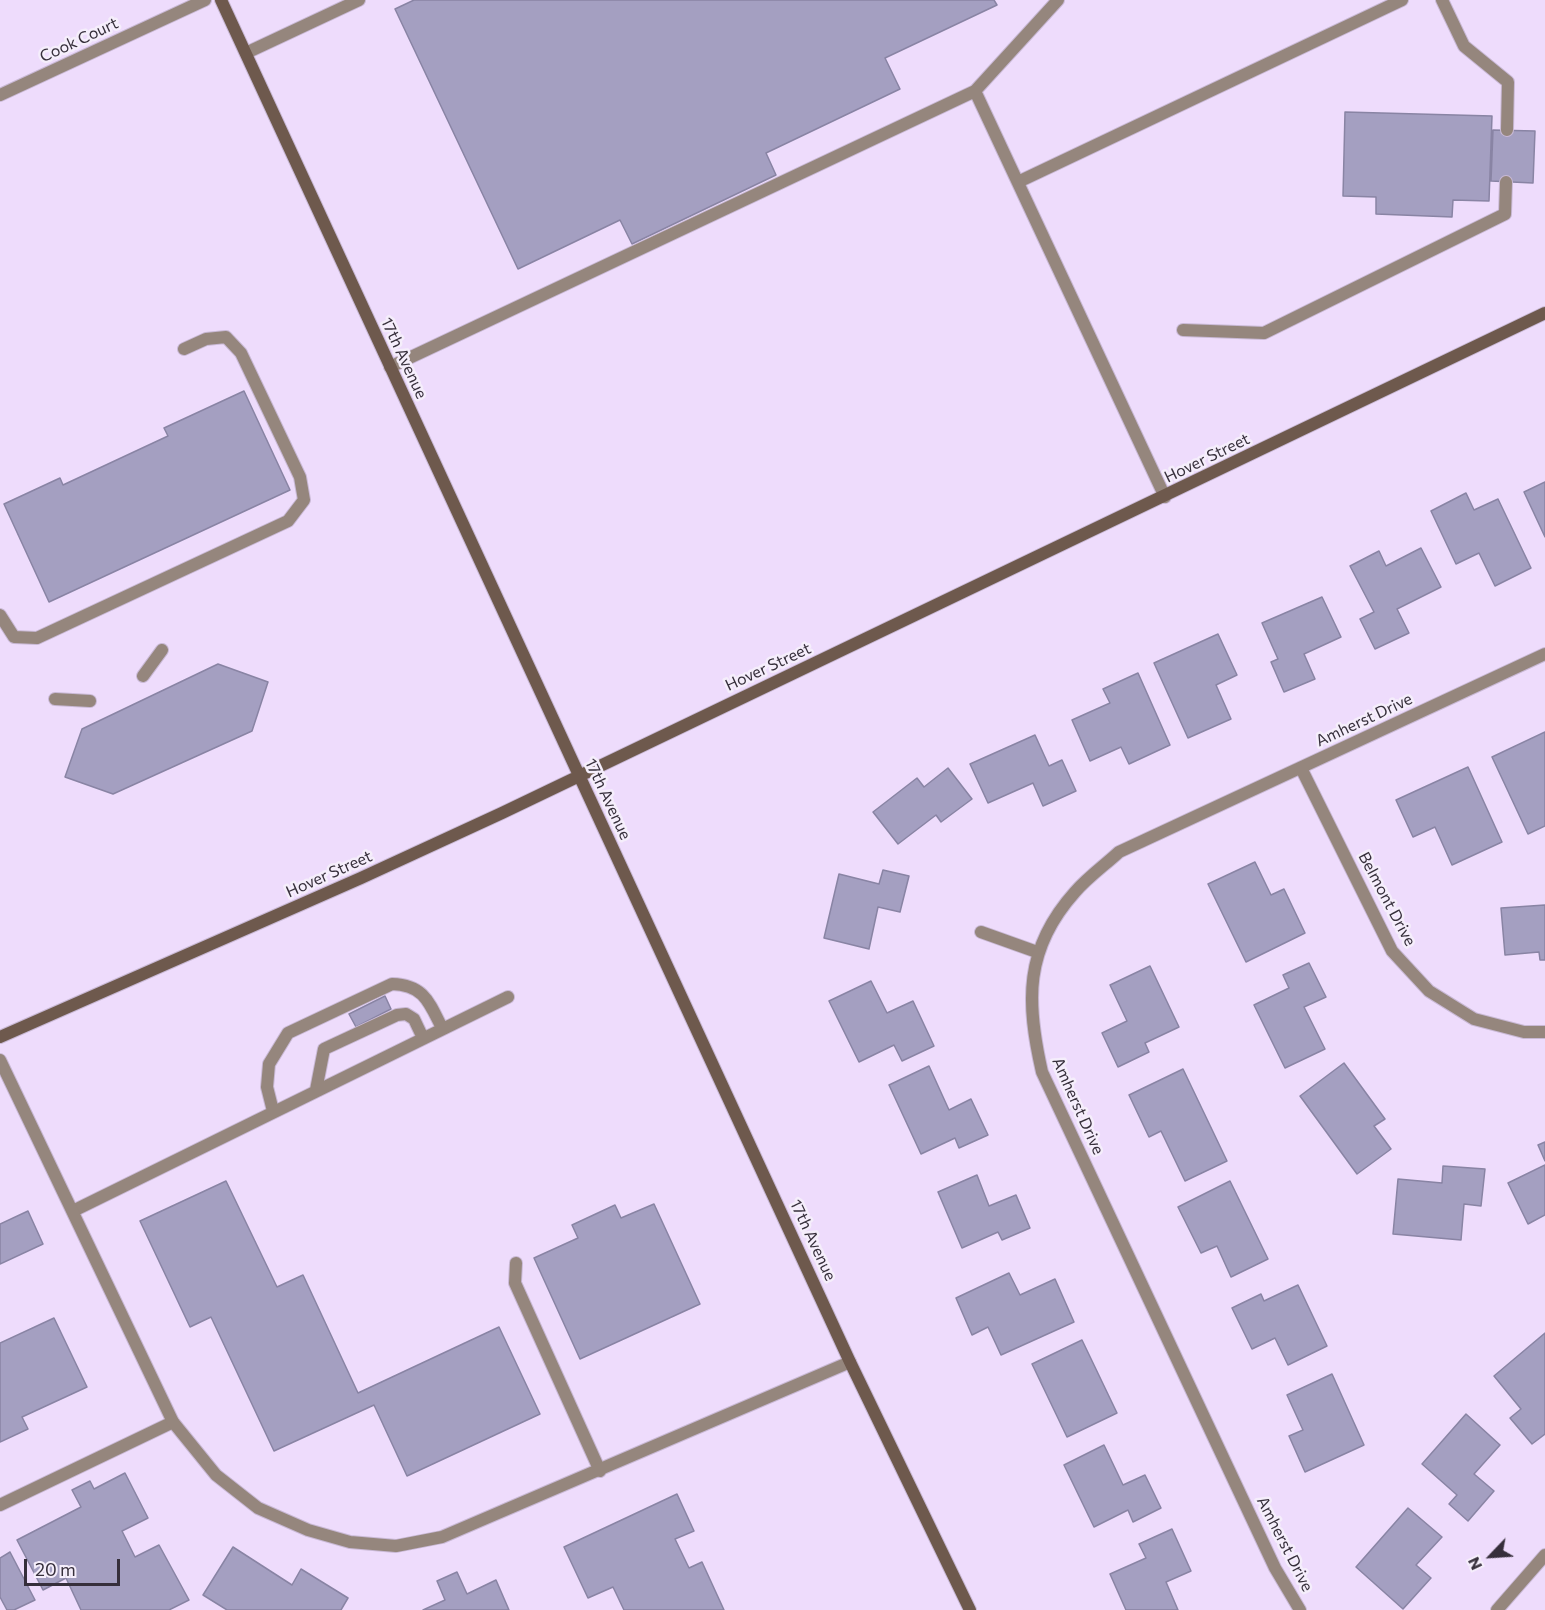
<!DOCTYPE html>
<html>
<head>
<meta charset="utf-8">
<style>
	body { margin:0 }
	#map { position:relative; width:1545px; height:1610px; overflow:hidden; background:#eedcfc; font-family:Commissioner,sans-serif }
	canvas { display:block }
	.north { position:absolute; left:1461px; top:1526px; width:60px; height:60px; -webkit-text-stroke:4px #f5eefb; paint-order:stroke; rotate:245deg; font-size:16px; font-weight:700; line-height:24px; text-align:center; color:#362f3b }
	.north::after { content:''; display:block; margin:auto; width:21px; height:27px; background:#362f3b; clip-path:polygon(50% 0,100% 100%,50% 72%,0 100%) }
	.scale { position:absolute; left:24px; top:1559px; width:96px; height:27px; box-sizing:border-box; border:3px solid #362f3b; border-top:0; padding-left:8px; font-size:18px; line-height:21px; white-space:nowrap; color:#362f3b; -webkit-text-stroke:4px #f5eefb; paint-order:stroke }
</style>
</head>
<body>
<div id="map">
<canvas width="1545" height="1610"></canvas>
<div class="north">N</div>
<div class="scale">20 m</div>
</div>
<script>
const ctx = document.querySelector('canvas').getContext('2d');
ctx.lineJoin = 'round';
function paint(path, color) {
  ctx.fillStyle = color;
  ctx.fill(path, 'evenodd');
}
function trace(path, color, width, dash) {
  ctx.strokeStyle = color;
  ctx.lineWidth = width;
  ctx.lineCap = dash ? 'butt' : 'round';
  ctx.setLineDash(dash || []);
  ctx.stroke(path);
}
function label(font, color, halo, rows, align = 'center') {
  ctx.font = font + ' Commissioner,sans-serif';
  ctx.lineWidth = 5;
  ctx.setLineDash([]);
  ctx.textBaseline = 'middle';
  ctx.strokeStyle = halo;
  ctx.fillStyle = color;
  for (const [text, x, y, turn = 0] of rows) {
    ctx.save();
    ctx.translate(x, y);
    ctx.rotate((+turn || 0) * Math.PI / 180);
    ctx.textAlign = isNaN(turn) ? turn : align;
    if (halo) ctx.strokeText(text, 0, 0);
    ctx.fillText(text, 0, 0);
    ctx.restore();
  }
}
const building = new Path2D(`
	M414,0H994L997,5L885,58L900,89L766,153L776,175L632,244L620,220L518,269L395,9Z
	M1345,112L1492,116L1489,201L1453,200L1452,217L1376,214V197L1343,196Z
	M1493,130L1535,131L1533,183L1491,181Z
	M244,391L290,490L49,602L4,504L60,478L63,485L168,436L164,428Z
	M1545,482V537L1524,492Z
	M1466,493L1474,510L1498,499L1531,568L1495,586L1479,553L1456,564L1431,511Z
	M1421,548L1441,587L1397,609L1409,633L1375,649L1360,619L1374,612L1350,566L1379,551L1386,566Z
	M1322,597L1341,637L1304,654L1315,679L1284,692L1271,662L1278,659L1262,623Z
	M1218,634L1237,675L1216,685L1231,719L1188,738L1154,663Z
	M218,664L268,682L252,731L113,794L65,777L82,729Z
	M1138,673L1170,745L1129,764L1121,747L1090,761L1072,720L1110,703L1103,689Z
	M1545,732V826L1528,834L1492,757Z
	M1035,735L1049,766L1062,760L1076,791L1043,806L1033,783L988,803L970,764Z
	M1468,767L1502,842L1452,865L1435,827L1413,837L1396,800Z
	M948,768L972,799L941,822L936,815L898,844L873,812L917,778L924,787Z
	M1255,862L1271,895L1284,889L1305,933L1246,962L1208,884Z
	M883,870L909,876L900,912L878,907L869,949L824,938L839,874L879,884Z
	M1545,905V960H1540L1539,952L1505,955L1501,908Z
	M1309,963L1326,997L1304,1007L1325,1049L1285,1068L1254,1005L1289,988L1283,975Z
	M1150,966L1179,1027L1145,1043L1149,1052L1118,1067L1102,1033L1127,1021L1110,985Z
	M871,981L887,1013L913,1001L934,1046L902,1061L894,1045L859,1062L829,1001Z
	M385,996L391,1009L356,1027L349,1014Z
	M1344,1063L1385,1119L1374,1126L1391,1149L1357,1174L1300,1096Z
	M929,1066L949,1110L971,1099L988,1135L959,1148L955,1138L921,1154L889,1085Z
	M1183,1069L1227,1161L1185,1181L1161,1131L1149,1137L1129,1095Z
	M1545,1142V1161L1538,1145Z
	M1545,1165V1215L1528,1224L1508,1183Z
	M1443,1166L1485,1169L1481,1206L1464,1204L1461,1240L1393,1234L1398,1179L1442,1183Z
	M977,1175L989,1206L1016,1195L1030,1228L1002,1240L998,1232L962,1248L938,1192Z
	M226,1181L277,1287L303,1275L358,1393L499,1327L540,1414L407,1476L374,1405L274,1451L211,1317L190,1327L140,1221Z
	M1230,1181L1268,1259L1231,1277L1217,1246L1201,1253L1178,1207Z
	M654,1204L700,1304L580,1359L534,1258L578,1238L572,1225L615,1205L621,1218Z
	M28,1211L43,1244L0,1264V1224Z
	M1009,1273L1020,1295L1055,1279L1074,1322L1001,1355L988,1327L972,1335L956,1298Z
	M1298,1285L1327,1346L1288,1365L1275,1338L1252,1349L1232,1308L1261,1294L1264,1301Z
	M54,1318L87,1387L22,1417L28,1429L0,1442V1343Z
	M1545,1333V1434L1532,1444L1510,1418L1521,1409L1494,1376Z
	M1082,1340L1117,1413L1067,1437L1032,1364Z
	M1332,1374L1364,1445L1305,1472L1289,1436L1303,1430L1287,1395Z
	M1466,1414L1500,1445L1474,1474L1494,1491L1468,1521L1449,1504L1457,1495L1422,1464Z
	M1104,1445L1123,1485L1145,1475L1161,1508L1133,1522L1128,1510L1094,1527L1064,1465Z
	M125,1473L148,1518L122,1531L135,1557L159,1545L189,1600L169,1610H81L66,1578L43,1590L17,1540L81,1507L72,1490L90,1481L94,1489Z
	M677,1494L694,1531L675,1539L689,1568L702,1562L724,1610H624L613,1587L588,1598L564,1547Z
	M1408,1508L1442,1537L1416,1565L1431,1578L1403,1609L1356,1567Z
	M1172,1529L1191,1571L1166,1582L1178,1610H1126L1110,1574L1146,1558L1139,1544Z
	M233,1547L292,1585L301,1569L348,1598L341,1610H227L203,1595Z
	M10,1552L35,1600L14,1610H7L0,1597V1558Z
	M457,1572L467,1594L496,1580L509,1610H423L445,1600L437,1581Z`);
const lane = new Path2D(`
	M1442,0L1464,46L1508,82L1507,130
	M246,53L359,0
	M975,91L1165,497
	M1018,182L1402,0
	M1183,330L1264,333L1505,214L1506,182
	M390,367L975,91L1058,0
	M0,615L14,637L37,638L288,521L304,500L300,477L241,353L226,337L206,339L184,349
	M143,676L162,650
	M55,699L90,701
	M981,932L1037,952
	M316,1090L324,1049L397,1015L406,1014L414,1019L423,1038
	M273,1111L267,1087L269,1064L288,1033L392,984C424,985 429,1002 442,1028
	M73,1211L508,997
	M516,1263L515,1283L600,1471
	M0,1505L173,1422`);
const street = new Path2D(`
	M0,95L205,0
	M1301,768L1392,951L1429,991L1474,1019L1524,1032H1545
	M0,1060L173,1422L216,1475L258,1508L308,1530L350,1542L396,1546L442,1537L850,1362
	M1300,1610L1275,1568L1042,1072C1026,1002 1024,949 1075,892C1088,877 1105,865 1119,852L1545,654
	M1497,1610L1545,1555`);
const secondary = new Path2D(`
	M221,0L850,1362L970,1610
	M0,1037L361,878L502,813L1545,313`);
const streetNames = [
	["Cook Court",79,40,-25],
	["17th Avenue",404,358,65],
	["Hover Street",1207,458,-26],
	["Hover Street",768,667,-25],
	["Amherst Drive",1364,720,-25],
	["17th Avenue",608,799,65],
	["Hover Street",329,874,-24],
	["Belmont Drive",1387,899,62],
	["Amherst Drive",1078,1106,66],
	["17th Avenue",813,1240,65],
	["Amherst Drive",1285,1544,63]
];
paint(building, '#a49fc1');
trace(building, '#8984a4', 1.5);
trace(lane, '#c9b9d5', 14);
trace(street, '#c9b9d5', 14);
trace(secondary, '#c9b9d5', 14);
trace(lane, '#95867d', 12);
trace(street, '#95867d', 12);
trace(secondary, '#6e594d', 12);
label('16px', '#362f3b', '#f5eefb', streetNames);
</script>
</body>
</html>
